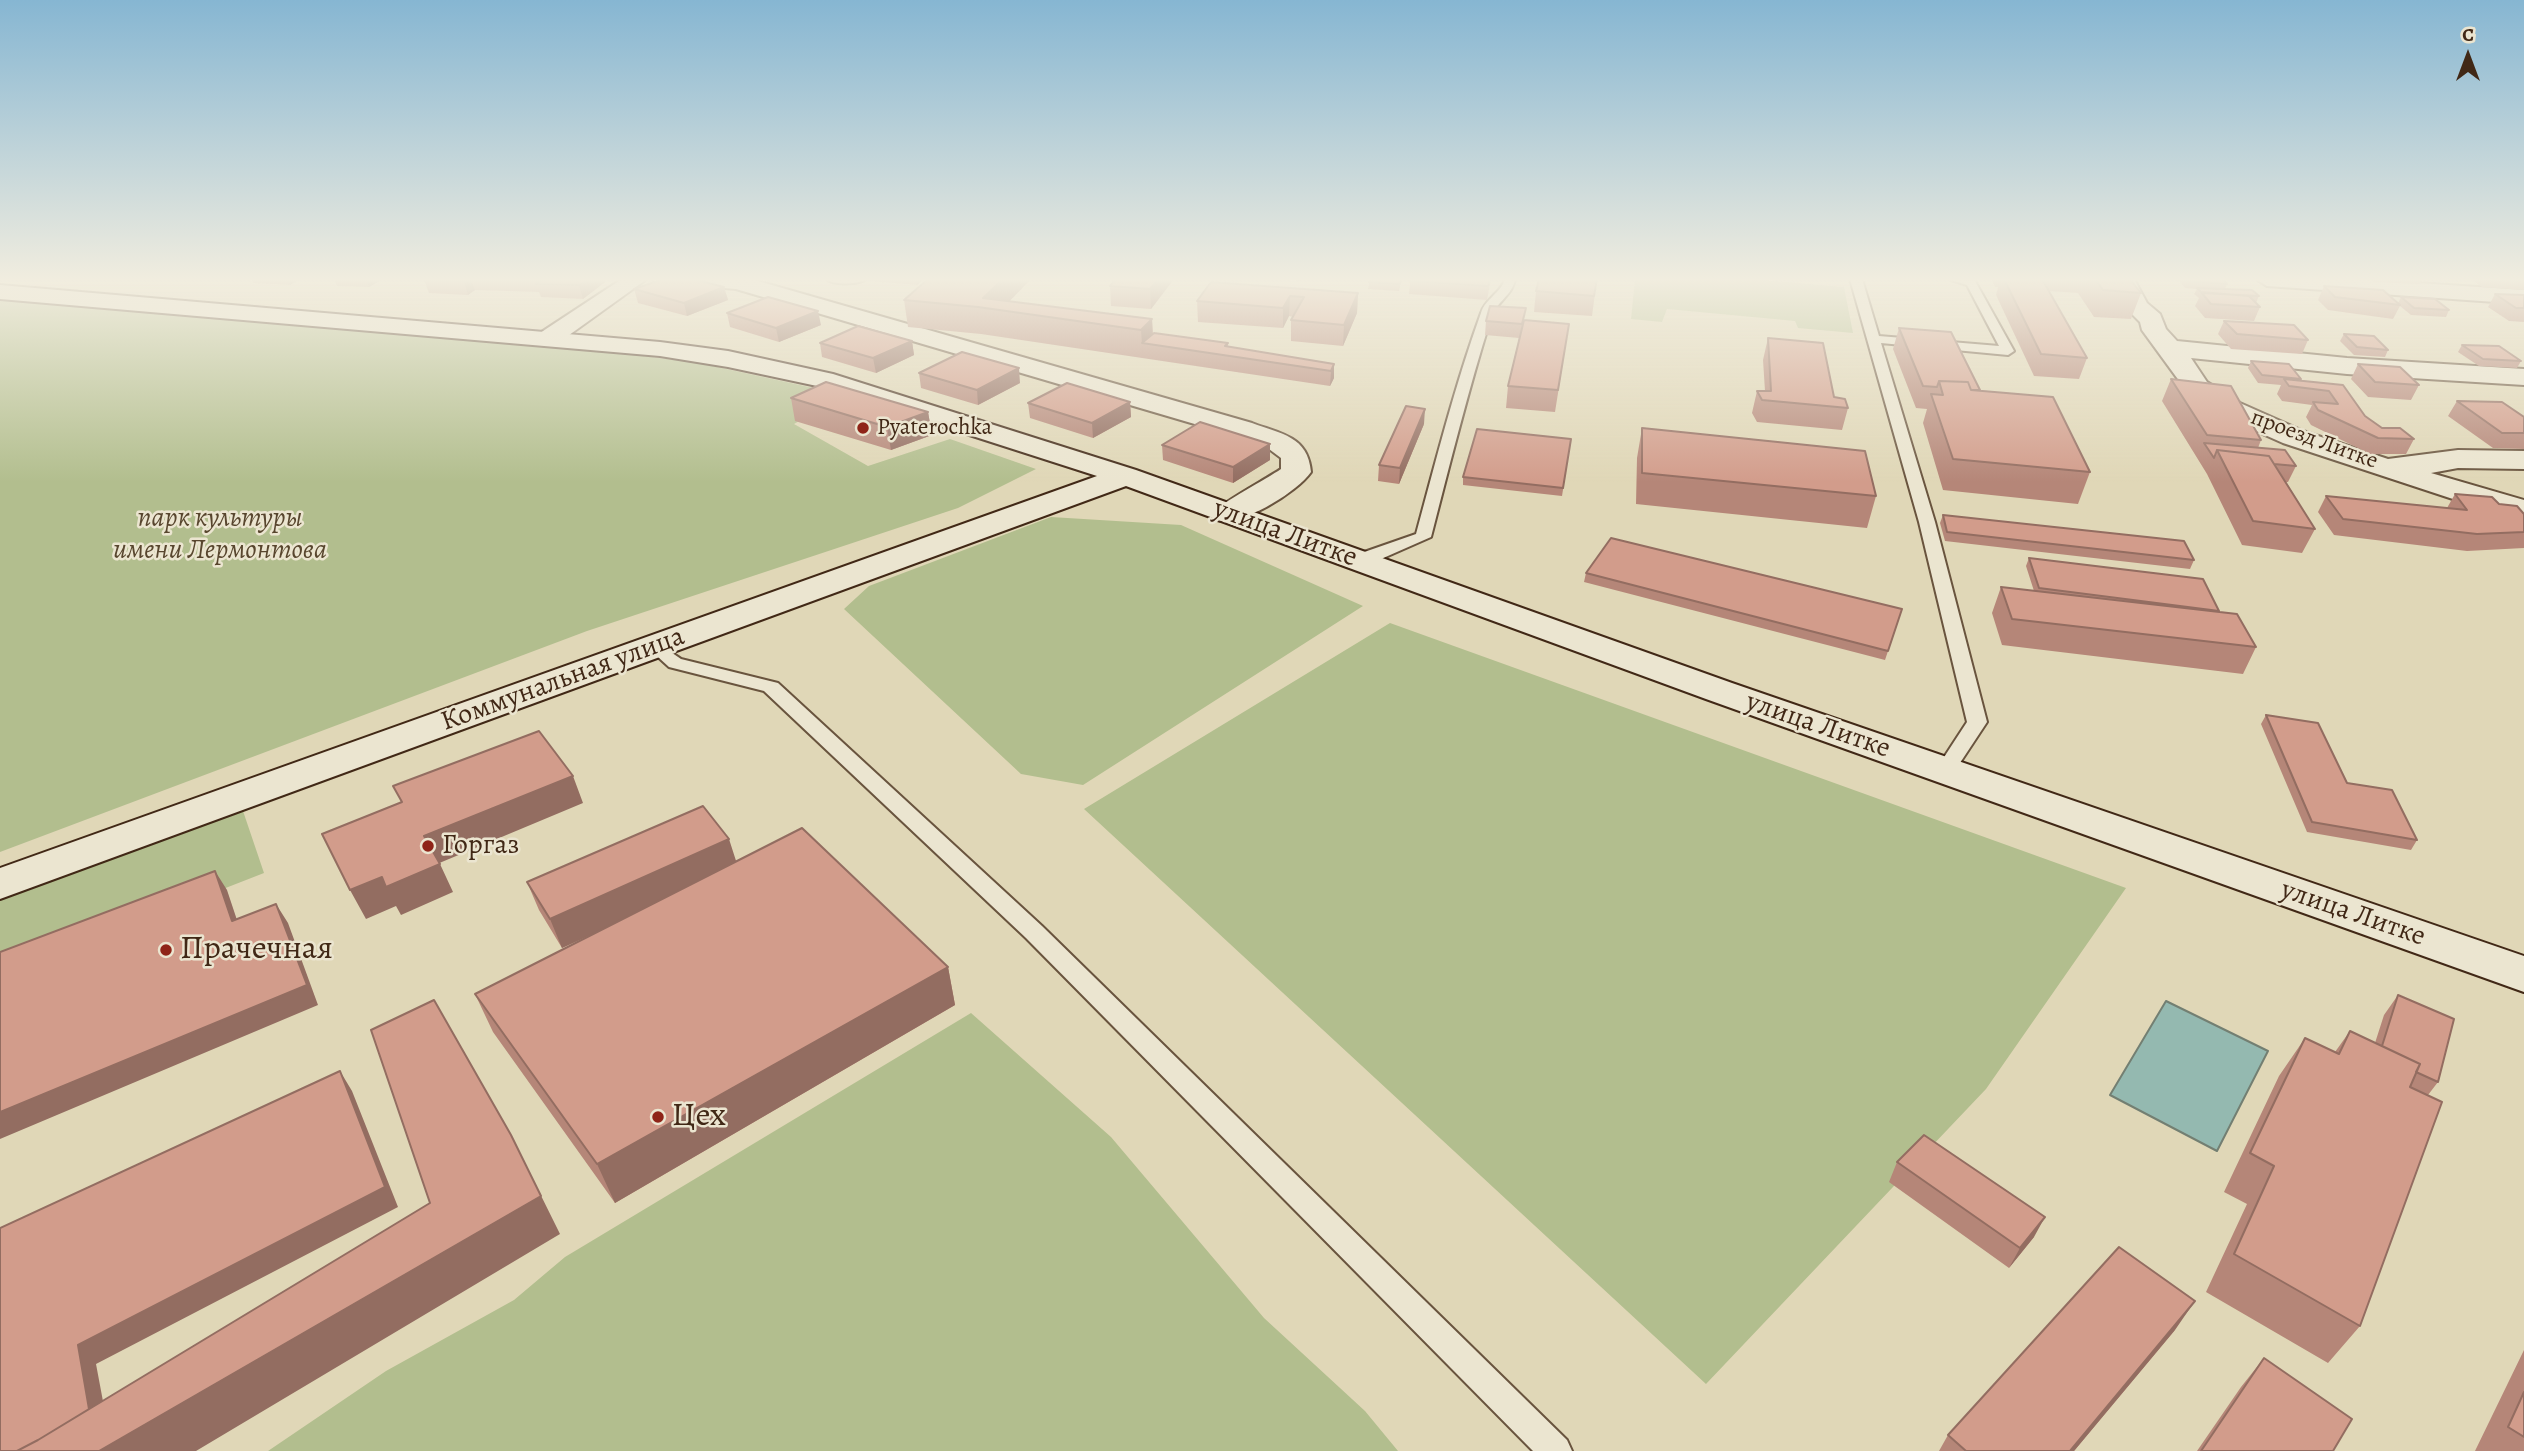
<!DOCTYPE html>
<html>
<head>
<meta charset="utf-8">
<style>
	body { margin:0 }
	#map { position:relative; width:2524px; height:1451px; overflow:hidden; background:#e0d7b7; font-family:Alegreya,serif }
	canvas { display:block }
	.north { position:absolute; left:2433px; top:21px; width:70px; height:70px; -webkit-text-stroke:5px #ebe5d0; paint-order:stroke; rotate:0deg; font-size:19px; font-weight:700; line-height:28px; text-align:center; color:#412816 }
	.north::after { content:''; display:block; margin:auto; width:24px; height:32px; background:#412816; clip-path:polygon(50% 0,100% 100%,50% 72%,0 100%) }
</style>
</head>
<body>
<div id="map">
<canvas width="2524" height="1451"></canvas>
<div class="north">С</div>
</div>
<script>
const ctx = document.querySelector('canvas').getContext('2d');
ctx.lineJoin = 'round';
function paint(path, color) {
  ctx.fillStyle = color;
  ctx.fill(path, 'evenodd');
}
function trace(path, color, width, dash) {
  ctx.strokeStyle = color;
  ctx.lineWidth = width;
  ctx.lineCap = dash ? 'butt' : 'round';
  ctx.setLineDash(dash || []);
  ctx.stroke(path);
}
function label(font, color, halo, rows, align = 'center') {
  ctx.font = font + ' Alegreya,serif';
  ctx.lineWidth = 5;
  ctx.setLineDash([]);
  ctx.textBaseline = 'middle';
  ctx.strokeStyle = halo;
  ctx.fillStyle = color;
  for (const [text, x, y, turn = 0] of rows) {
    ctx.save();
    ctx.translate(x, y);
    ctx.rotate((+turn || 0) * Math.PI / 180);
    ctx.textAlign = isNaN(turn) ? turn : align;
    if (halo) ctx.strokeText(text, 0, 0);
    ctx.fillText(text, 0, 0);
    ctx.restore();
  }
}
const green = new Path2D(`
	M1635,279H1753L1844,287L1853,333L1798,328L1795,321L1667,309L1662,322L1631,319Z
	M0,298L596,350L699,363L846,395L794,424L868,466L950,439L1036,469L958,508L587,631L0,852Z
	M1051,517L1181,525L1363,606L1083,785L1021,774L844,609L869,586Z
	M1390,623L2126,888L1986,1089L1706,1384L1084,809Z
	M243,811L264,873L0,976V900Z
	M971,1013L1111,1137L1264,1318L1365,1411L1398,1451H268L386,1371L514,1300L565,1257Z`);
const water = new Path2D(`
	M2166,1001L2268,1051L2217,1151L2110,1095Z`);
const lane = new Path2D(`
	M826,279H866C857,285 833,285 826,279Z
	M1505,279H1515C1513,295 1496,302 1491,318C1468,390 1450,464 1431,537L1381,559L1350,563V557L1416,534C1436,460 1455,385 1481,313C1485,299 1501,293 1505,279Z
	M1850,279H1862L1879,336L1999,346L1967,285L1948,279L1975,281L2014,351L2008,355L1881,343L1935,522L1987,722L1952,775L1945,777L1935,771L1967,722L1919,522Z
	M656,642L681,659L778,683L1042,926L1567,1440L1572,1451H1533L1026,938L764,691L669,667L647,647Z`);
const street = new Path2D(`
	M622,279H647L558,343H540L537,338L540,333Z
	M689,279H751L1252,423C1281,434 1308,436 1311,472C1296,493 1242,526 1217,520L1213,513C1219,504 1268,478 1281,469V458L1269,449L1232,435L736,289L700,286Z
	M2112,279H2134L2147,303L2160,314L2166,329L2177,341L2347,358L2524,369V385L2347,374L2191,358L2207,382L2240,403L2303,431L2388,459L2458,450L2524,451V469L2458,468L2431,473L2524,500V518L2462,502L2283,443L2220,415L2188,393L2142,330L2140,322L2125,307Z
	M2256,279H2358L2524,290V304L2267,286Z`);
const secondary = new Path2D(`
	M0,285L660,342L728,351L833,374L1136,470L1732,683L2524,956V992L1706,699L1126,486L0,899V868L1097,476L817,386L728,367L660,356L0,299Z`);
const wall = new Path2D(`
	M251,279H301L290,285L253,283Z
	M334,279H383L369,287L337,286Z
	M426,279H604L605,282L583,299L541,297L539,292L475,290L468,295L429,293L424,280Z
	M870,279H924L917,285L870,281Z
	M928,279H1031L1009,301L1152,319L1153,334L1228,343V347L1334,364V378L1330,386L981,334L908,327L904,300Z
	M1116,279H1174L1151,309L1111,306L1110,286Z
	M1274,279H1304L1302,281Z
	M1370,279H1402L1399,291L1368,289Z
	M1491,279L1487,300L1409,294L1410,281Z
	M1597,279L1592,316L1534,312L1536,291Z
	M1991,279H2130L2141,293L2131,319L2094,317L2078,293L2049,291L2087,358L2079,379L2034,376L1996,295L1998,287H1995Z
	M2177,279H2222L2227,284L2225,289L2259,296L2256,303L2260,307L2254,321L2205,318L2195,306L2199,298L2194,294L2197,289L2185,288Z
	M2370,279H2423L2420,284L2374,282Z
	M2471,279H2524V290L2482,287Z
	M2324,286L2398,303L2401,297L2449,310L2446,317L2411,315L2400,306L2393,319L2328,310L2318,300Z
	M724,287L728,300L687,316L638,303L634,289Z
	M1358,293L1357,313L1343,346L1291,341V320L1293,317L1289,316L1283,328L1198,322L1197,301Z
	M2495,294L2524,295V322L2509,321L2488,307Z
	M727,313L821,325L779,342L730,327Z
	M1524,320L1569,324L1555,412L1506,408L1508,386L1519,338L1485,335L1486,321Z
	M2224,321L2308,340L2302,354L2231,349L2218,334Z
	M1899,328L1980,390L2090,472L2078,504L1943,490L1923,423L1927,409L1916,408L1893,349Z
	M2344,334L2388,350L2385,357L2354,355L2340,341Z
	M1768,338L1848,408L1842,430L1757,422L1752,413L1757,391H1765L1763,360Z
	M912,341L914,355L876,373L822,357L820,343Z
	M2462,345L2521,361L2517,368L2479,366L2458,352Z
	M2251,361L2301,379L2300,381L2343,385L2365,416L2382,428L2414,439L2406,454H2370L2311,425L2306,417L2312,405L2282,401L2277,394L2281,385L2258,383L2248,368Z
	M2358,364L2419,385L2411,400L2368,397L2351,379Z
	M919,373L1020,383L978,405L921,388Z
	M2171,379L2261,440L2258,448L2296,466L2288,482H2286L2315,529L2302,553L2242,545L2207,474L2162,401Z
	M791,398L928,412L932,435L891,450L795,421Z
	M2457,401L2524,417V449L2493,448L2448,416Z
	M1130,402L1131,417L1093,438L1030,418L1028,403Z
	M1424,424L1399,484L1378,481L1379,465Z
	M1642,428L1876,496L1867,528L1636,504L1637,458Z
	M1571,439L1562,496L1463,485V477Z
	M1162,445L1270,460L1233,483L1163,460Z
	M2455,494L2499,504L2524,514V548L2467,551L2334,535L2318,512L2326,496L2447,508Z
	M1943,515L2194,560L2190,569L1945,541L1940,523Z
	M2029,558L2203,579L2218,612L2256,647L2243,674L2002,645L1992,613L2001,587L2034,591L2026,566Z
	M1586,573L1902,609L1885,660L1584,582Z
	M2266,715L2417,840L2411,850L2307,832L2261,724Z
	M736,862L948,967L955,1005L615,1203L493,1032L475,994L606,928L562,948L539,910L527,882Z
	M2398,995L2438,1082L2428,1095L2360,1326L2328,1363L2206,1292L2247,1204L2224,1192L2279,1076L2305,1038L2335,1052L2350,1031L2375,1043L2384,1015Z
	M1897,1162L2034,1237L2009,1268L1889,1182Z
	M2175,1330L2074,1451H1939L1948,1435Z
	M2524,1350V1451H2475Z
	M2264,1358L2333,1451H2197L2241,1387Z`);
const shadedWall = new Path2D(`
	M287,279H301L290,285Z
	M366,279H383L369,287Z
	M468,279H471L475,290L468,295L464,281Z
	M588,279H604L605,282L583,299L579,285Z
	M916,279H924L917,285Z
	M1003,279H1031L1001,310L983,298Z
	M1158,279H1174L1151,309L1150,289Z
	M724,287L728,300L687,316L684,303Z
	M1358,293L1357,313L1343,346L1344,325Z
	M1290,296L1289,316L1283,328V308Z
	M818,311L821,325L779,342L776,328Z
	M1152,319L1153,344L1142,343L1143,357L1141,330Z
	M912,341L914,355L876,373L873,358Z
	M1334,364V378L1330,386L1331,371Z
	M1019,368L1020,383L978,405L977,390Z
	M1130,402L1131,417L1093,438L1092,423Z
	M1425,409L1424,424L1399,484L1400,468Z
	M928,412L932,435L891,450L887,427Z
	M1270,444V460L1233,483V467Z
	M573,776L583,803L437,864L424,836Z
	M729,839L738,867L562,948L550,919Z
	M440,864L453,892L401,915L396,906L366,919L350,890L382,877Z
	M215,871L227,890L244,941L232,921Z
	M276,904L288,923L318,1005L0,1139V1112Z
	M948,967L955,1005L615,1203L597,1164Z
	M340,1071L352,1091L398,1207L96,1364L111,1444L541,1196L511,1135L560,1234L196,1451H51L78,1345Z
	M2045,1217L2034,1237L2009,1268L2020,1248Z
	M2195,1301L2175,1330L2074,1451H2070Z`);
const building = new Path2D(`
	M426,279H468L464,281L424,280Z
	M525,279H588L579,285L536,284L543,279Z
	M663,279H693L724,287L684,303L634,289Z
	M928,279H1003L983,298L1152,319L1141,330L978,307L904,300Z
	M1116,279H1158L1150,289L1110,286Z
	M1370,279H1401L1399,284L1369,282Z
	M1411,279H1490L1488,286L1410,281Z
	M1539,279H1597L1594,296L1536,291Z
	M2004,279H2042L2087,358L2041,354Z
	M2095,279H2130L2141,293L2103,290Z
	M2186,279H2222L2227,284L2188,281Z
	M1211,282L1358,293L1344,325L1291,320L1304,297L1290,296L1283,308L1197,301Z
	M2324,286L2383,290L2400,305L2335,297Z
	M2197,288L2252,290L2259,296L2202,293Z
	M2201,292L2249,296L2260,307L2211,304Z
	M2495,294L2524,295V308H2516Z
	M768,297L818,311L776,328L727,313Z
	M2401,297L2435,299L2449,310L2414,308Z
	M1490,306L1526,308L1522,324L1486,321Z
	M1524,320L1569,324L1558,390L1508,386Z
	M2224,321L2294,325L2308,340L2237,334Z
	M858,326L912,341L873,358L820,343Z
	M1899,328L1951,332L1980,390H1971L1968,382L1939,381L1937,387L1923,386Z
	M1154,333L1228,343L1225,346L1334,364L1331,371L1142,343Z
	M2344,334L2374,336L2388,350L2357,347Z
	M1768,338L1823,343L1834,397L1845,399L1848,408L1762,400L1757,391H1771Z
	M2462,345L2499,346L2521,361L2483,359Z
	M962,352L1019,368L977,390L919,373Z
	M2251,361L2289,364L2301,379L2262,375Z
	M2358,364L2400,367L2419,385L2375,382Z
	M2171,379L2231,386L2261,440L2207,435Z
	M2284,379L2343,385L2365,416L2382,428H2400L2414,439L2378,438L2318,410L2313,402L2338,404L2329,391L2289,386Z
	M1939,381L1968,382L1971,390L2053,397L2090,472L1953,459L1931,394L1943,395Z
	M826,382L928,412L887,427L791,398Z
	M1067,383L1130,402L1092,423L1028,403Z
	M2457,401L2502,402L2524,417V433H2502Z
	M1406,406L1425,409L1400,468L1379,465Z
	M1200,422L1270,444L1233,467L1162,445Z
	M1642,428L1865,451L1876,496L1642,473Z
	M1477,429L1571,439L1563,488L1463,477Z
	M2204,443L2285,450L2296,466L2274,464L2269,456L2217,450L2214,458Z
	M2217,450L2269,456L2315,529L2253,521Z
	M2455,494L2492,497L2499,504L2517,506L2524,514V532L2477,534L2343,519L2326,496L2467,510Z
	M1943,515L2184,541L2194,560L1947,532Z
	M1611,538L1902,609L1888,651L1586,573Z
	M2029,558L2203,579L2219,611L2039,588Z
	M2001,587L2237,614L2256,647L2012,619Z
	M2266,715L2318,723L2347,783L2392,790L2417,840L2312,822Z
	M539,731L573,776L424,836L440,864L386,887L382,877L350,890L322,834L402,802L393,786Z
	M703,806L729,839L550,919L527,882Z
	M802,828L948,967L597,1164L475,994Z
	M215,871L232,921L276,904L307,985L0,1112V952Z
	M2398,995L2454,1019L2438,1082L2416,1072L2420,1064L2382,1046Z
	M434,1000L511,1135L541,1196L99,1451H17L38,1440L430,1203L371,1030Z
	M2350,1031L2420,1064L2410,1087L2442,1102L2360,1326L2234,1254L2274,1166L2250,1153L2305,1038L2339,1054Z
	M340,1071L385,1187L78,1345L89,1409L38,1440L17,1451H0V1228Z
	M1924,1135L2045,1217L2020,1248L1897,1162Z
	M2119,1247L2195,1301L2070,1451H1966L1948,1435Z
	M2264,1358L2352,1419L2333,1451H2201Z
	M2524,1392V1437L2508,1427Z`);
const markers = [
	[863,428,7,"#8f2418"],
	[428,846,7,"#8f2418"],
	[166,950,7,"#8f2418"],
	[658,1117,7,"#8f2418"]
];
const farPoinames = [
	["Pyaterochka",877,428]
];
const farStreetnames = [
	["проезд Литке",2314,440,20]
];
const parkNames = [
	["парк культуры",220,519],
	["имени Лермонтова",220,551]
];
const streetNames = [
	["улица Литке",1285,534,20],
	["Коммунальная улица",563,680,-20],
	["улица Литке",1818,726,19],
	["улица Литке",2353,914,19]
];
const poiNames = [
	["Горгаз",442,846]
];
const nearPoinames = [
	["Прачечная",180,950],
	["Цех",672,1117]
];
paint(green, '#b2be8e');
paint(water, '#94b9b0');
trace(water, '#737f72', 2);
trace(lane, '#69543e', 4);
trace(street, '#69543e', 4);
trace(secondary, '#412816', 4);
paint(lane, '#ebe5d0');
paint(street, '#ebe5d0');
paint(secondary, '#ebe5d0');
paint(wall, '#b58678');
paint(shadedWall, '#936d61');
paint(building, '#d29c8b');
trace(building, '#936d61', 2);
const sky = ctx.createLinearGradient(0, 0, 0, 482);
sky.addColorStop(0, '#86b6d2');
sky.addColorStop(0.58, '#f1eddf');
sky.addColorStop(1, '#f1eddf00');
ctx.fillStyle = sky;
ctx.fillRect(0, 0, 2524, 482);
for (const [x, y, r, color] of markers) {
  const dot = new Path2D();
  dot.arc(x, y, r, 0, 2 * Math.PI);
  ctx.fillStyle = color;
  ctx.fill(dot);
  trace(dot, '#ebe5d0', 2.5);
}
label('23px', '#412816', '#ebe5d0', farPoinames, 'left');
label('23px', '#412816', '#ebe5d0', farStreetnames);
label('italic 28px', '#58462e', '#ebe5d0', parkNames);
label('28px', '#412816', '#ebe5d0', streetNames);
label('28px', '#412816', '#ebe5d0', poiNames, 'left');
label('33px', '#412816', '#ebe5d0', nearPoinames, 'left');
</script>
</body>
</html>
